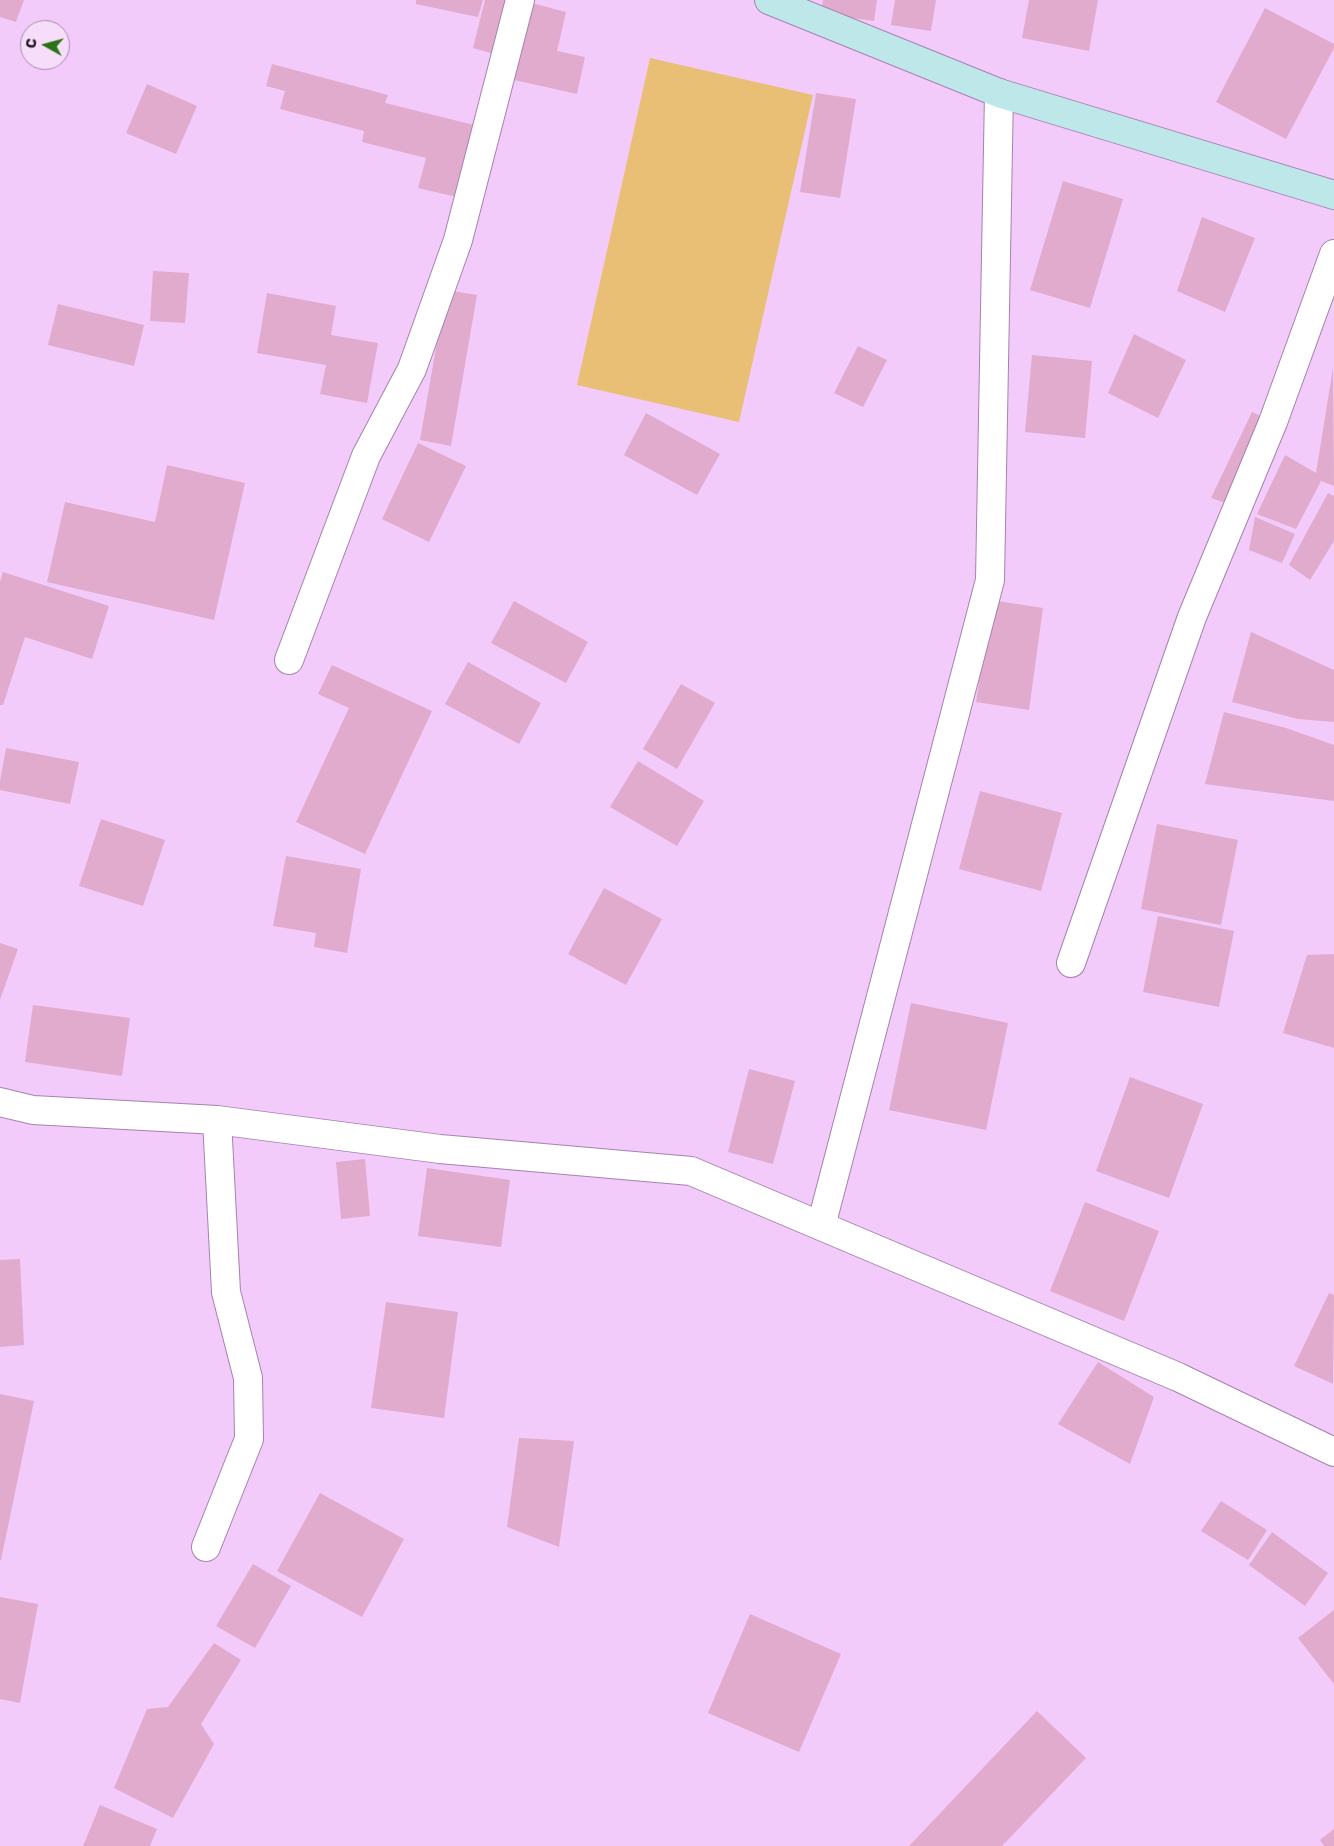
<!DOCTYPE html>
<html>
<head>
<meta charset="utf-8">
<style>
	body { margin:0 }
	#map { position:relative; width:1334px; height:1846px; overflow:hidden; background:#f2cbfb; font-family:"Golos Text",sans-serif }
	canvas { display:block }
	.north { position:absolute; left:20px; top:20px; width:50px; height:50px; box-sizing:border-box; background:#f6defb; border:1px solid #a28ea6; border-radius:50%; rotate:277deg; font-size:14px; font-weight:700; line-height:20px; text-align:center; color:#241627 }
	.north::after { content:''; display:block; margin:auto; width:18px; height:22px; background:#2a7418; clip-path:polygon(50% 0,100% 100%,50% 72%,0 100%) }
</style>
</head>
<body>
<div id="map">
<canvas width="1334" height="1846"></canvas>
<div class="north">С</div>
</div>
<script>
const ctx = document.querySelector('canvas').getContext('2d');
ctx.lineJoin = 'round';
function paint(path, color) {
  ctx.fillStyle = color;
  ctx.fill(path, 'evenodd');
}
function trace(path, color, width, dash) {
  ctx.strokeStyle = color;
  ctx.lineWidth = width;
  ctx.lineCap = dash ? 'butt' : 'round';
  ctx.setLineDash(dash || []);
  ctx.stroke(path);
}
const green = new Path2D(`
	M650,58L813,95L739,422L577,385Z`);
const building = new Path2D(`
	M0,0H24L16,22L0,17Z
	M416,0H483L478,17L416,4Z
	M485,0H507L494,54L473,48Z
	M823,0H877L874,21L821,14Z
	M895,0H936L931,31L891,25Z
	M1029,0H1098L1089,51L1022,38Z
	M528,2L566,12L557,51L585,57L577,94L510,79Z
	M1265,8L1334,44V48L1286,139L1216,102Z
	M272,64L388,95L385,103L474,125L457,197L418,188L426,158L362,142L364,131L280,109L285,91L266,86Z
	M147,84L197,106L176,154L126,133Z
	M816,93L856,99L840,198L800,192Z
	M1063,181L1123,199L1090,308L1030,290Z
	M1202,217L1255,238L1225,312L1177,291Z
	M153,271L189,273L185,323L150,321Z
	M446,290L477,295L451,446L420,440Z
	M267,293L336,306L331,335L378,343L367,403L320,394L326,365L257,353Z
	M58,304L144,325L134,366L48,345Z
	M1134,334L1186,360L1158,418L1108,393Z
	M858,346L887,360L863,407L834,393Z
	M1032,355L1092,361L1085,438L1025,432Z
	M1333,368L1334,486L1321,481L1296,529L1257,514L1285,455L1316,473Z
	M1252,412L1273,422L1234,506L1211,498Z
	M646,413L720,454L697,495L624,455Z
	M418,443L466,466L429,542L382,519Z
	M167,465L245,483L214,620L47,582L65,502L155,522Z
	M1328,493L1334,496V541L1310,580L1289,565Z
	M1255,517L1295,534L1282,563L1249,550Z
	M3,572L109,606L92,659L25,637L3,705H0V582Z
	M991,600L1043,608L1029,710L976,702Z
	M514,601L588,642L566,683L491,643Z
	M1251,632L1334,670V722L1298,719L1232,702Z
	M468,662L541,703L519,744L445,704Z
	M332,665L432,711L365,854L296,822L349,708L318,694Z
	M681,684L715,703L677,769L643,749Z
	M1224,712L1286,728L1334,745V801L1205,784Z
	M6,748L79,762L70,804L0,790V781Z
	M638,761L704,801L677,846L610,807Z
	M980,791L1062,813L1041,891L959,869Z
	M101,819L165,840L143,906L79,886Z
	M1157,824L1238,840L1221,925L1141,909Z
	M286,856L361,869L347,953L314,947L316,933L273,926Z
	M604,888L662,919L626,985L568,954Z
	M1158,916L1234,931L1219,1007L1143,992Z
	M0,943L18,949L0,1000Z
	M1334,954V1048L1283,1033L1307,955Z
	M911,1003L1008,1023L986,1130L889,1110Z
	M33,1005L130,1018L122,1076L25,1062Z
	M749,1069L795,1081L773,1164L728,1152Z
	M1130,1077L1203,1104L1169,1198L1096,1171Z
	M365,1159L370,1216L341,1219L336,1162Z
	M427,1168L510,1180L501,1247L418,1236Z
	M1085,1202L1159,1231L1124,1321L1050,1291Z
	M20,1259L24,1345L0,1347V1260Z
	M1329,1293L1334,1295L1333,1384L1294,1366Z
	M386,1302L458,1312L444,1418L371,1408Z
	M1098,1362L1154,1397L1130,1464L1058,1424Z
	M0,1394L34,1401L1,1560H0Z
	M519,1438L574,1441L559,1547L507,1527Z
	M320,1493L404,1539L362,1617L277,1571Z
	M1221,1501L1267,1530L1248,1560L1201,1531Z
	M1272,1532L1328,1573L1305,1606L1249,1565Z
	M253,1564L291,1586L255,1648L216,1626Z
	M0,1597L38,1604L20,1703L0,1699Z
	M1334,1610V1684L1298,1638Z
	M750,1614L841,1654L799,1752L708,1713Z
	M214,1643L241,1660L201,1724L214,1744L173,1818L114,1788L147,1709L168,1707Z
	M1037,1711L1086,1758L1002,1846H909Z
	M100,1805L157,1829L150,1846H83Z
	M1334,1829V1846H1324L1320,1840Z`);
const street = new Path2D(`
	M289,660L366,456L412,369L458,240L520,0
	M1071,963L1192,617L1273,422L1334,254
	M0,1102L33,1110L217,1120L440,1149L691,1171L1178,1377L1334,1452
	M821,1226L990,580L999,93
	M206,1547L249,1439L248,1378L226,1292L217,1120`);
const secondary = new Path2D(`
	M769,0L999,93L1334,195`);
paint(green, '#e9bf75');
paint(building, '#e0abcd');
trace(street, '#a682ae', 30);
trace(secondary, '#a682ae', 30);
trace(street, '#fff', 28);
trace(secondary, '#bee7e9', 28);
</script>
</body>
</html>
